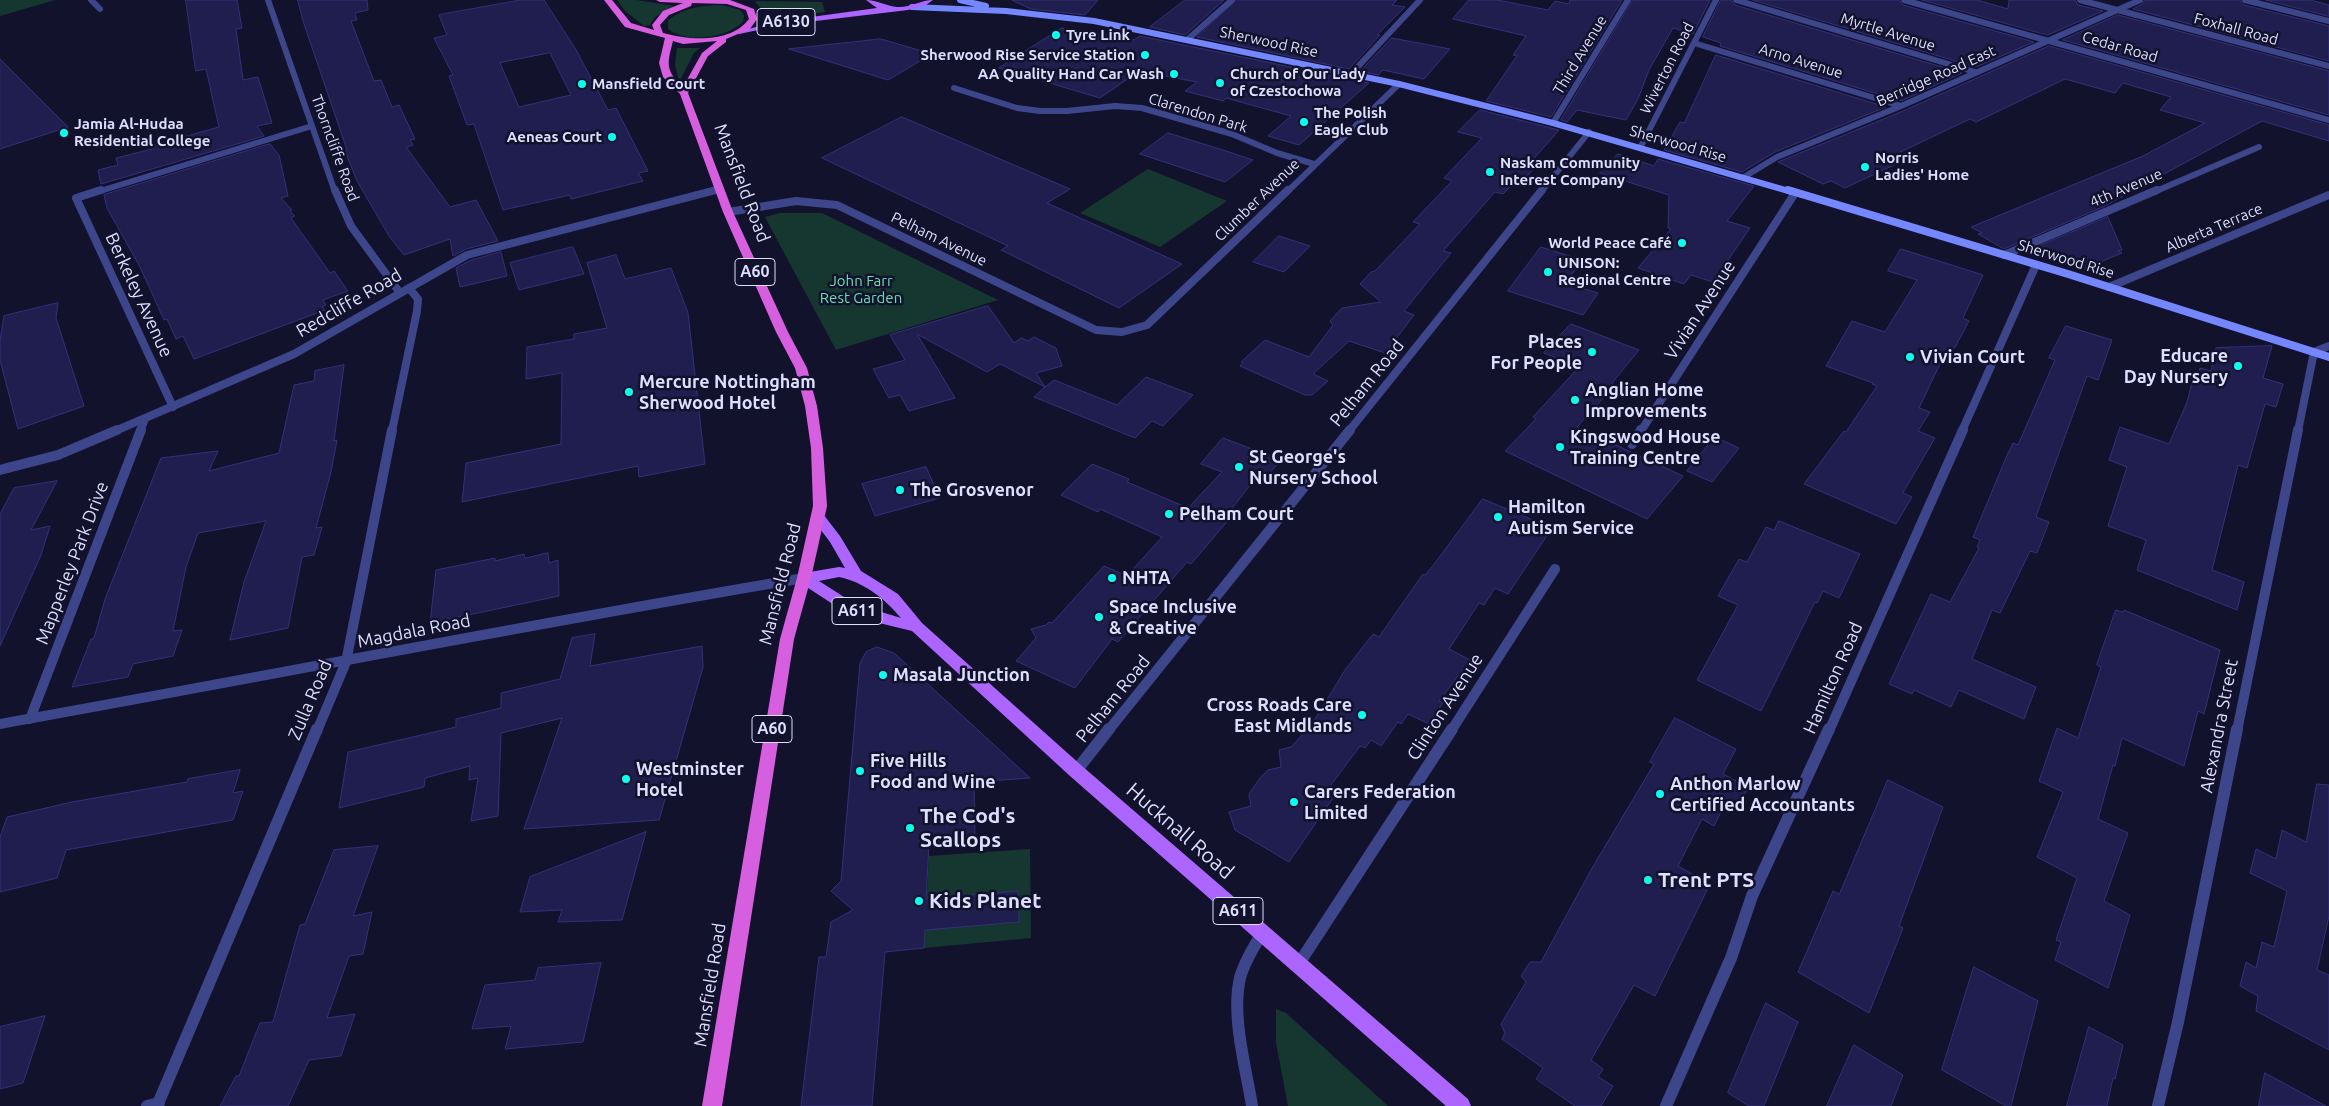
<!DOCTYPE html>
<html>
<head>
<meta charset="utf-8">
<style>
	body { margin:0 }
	canvas { display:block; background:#12122d }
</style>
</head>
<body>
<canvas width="2329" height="1106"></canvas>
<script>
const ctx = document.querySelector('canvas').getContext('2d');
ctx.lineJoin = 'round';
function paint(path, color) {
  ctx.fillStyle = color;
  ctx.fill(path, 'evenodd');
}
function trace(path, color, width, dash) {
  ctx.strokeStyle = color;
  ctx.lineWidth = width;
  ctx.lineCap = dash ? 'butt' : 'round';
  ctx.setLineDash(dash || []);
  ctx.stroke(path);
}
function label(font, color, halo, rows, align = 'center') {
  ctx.font = font + ' Ubuntu,sans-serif';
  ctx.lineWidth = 5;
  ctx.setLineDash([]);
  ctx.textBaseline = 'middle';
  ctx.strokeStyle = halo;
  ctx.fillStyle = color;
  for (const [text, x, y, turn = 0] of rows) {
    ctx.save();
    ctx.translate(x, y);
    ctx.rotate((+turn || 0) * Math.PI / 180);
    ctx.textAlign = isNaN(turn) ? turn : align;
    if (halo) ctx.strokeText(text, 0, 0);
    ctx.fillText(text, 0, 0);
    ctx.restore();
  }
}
const green = new Path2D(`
	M0,0H55L0,16Z
	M617,0H636L674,6L655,17L650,25L644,26L625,11Z
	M759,1L822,2L825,12L763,21L765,16L763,10L755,2Z
	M722,5L740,10L744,15L743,22C726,38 686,44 668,29V20C684,8 702,5 722,5Z
	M677,48H700L694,53L679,82L675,64Z
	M1148,169L1227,201L1160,247L1080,213Z
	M780,213H822L998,300L836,350L765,217Z
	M1030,849L1031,938L924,948L929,856Z
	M1276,1009L1286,1013L1388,1106H1288L1276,1043Z`);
const building = new Path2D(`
	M186,0H237L242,28L236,29L243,80L258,77L272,123L257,126L264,136L101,184L98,170L118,165L116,158L152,149L151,146L219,127L206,69L196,71Z
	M298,0H367L368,10L355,13L357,20L351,21L374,81L381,80L392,107L399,105L415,139L410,140L413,145L406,147L450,207L476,200L498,241L466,249L453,256L450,239L404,255L389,236L357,181L345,151L347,150L304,24Z
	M521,0H544L575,48L608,110L616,108L648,171L638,173L643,181L571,199L570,195L503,210L474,124L467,125L449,76L453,75L434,38L447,35L439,15ZM550,53L571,95L519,107L500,63Z
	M1012,0H1098L1085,15L1031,9Z
	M1185,0H1224L1185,35L1150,27Z
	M1237,0H1397L1392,5L1405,7L1377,35H1380L1349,69L1197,37Z
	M1469,0H1497L1548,10L1555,1L1569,4L1570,0H1622L1551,117L1486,101L1517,56L1513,55L1526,36L1453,19Z
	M1633,0H1710L1693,34L1673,28L1649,70L1638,99L1626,120L1577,110L1567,122L1561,120Z
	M1721,0H1731L1735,5L1962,73L1901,101L1720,46L1721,43L1703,37Z
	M1753,0H1899L1903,5L2034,42L1976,67Z
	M1922,0H1977L2008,9L2009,0H2075L2078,5L2103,11L2048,35Z
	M2145,0H2240L2244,5L2329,26V61L2133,9L2142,4Z
	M2266,0H2310L2329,5V16Z
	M2118,15L2329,71V115L2063,40Z
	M1062,28L1134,40L1140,36L1369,83L1299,145L1268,136L1291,116L1226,98L1223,101L1185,91L1197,82L1139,71L1100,98L999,68Z
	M1392,38L1450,49L1424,79L1383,70L1378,75L1361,71Z
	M881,39L932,54L888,80L789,49Z
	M2049,46L2329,125V141L2262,121L2103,207L2004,249L1978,234L1982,233L1971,227L2143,156L2205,123L2160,110L2171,97L2123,83L2115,93L2065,79L1976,122L1970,119L1892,156L1894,157L1887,160L1896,164L1845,188L1831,181L1823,184L1778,162L1903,111Z
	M1716,55L1886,107L1775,152L1742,172L1664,150L1680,122L1684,123Z
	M0,59L68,127L0,149Z
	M1480,110L1559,130L1530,163L1537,165L1520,184L1514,183L1503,194L1495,192L1443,251L1451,253L1404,311L1414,315L1385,353L1349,341L1313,374L1328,381L1312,395H1305L1240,366L1243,363L1241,362L1265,340L1309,357L1333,325L1330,321L1342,308L1381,302L1360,284L1371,272L1375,271L1420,224L1413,222L1452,181L1444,178L1482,138L1458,132Z
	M902,117L1070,189L1047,203L1182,264L1119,308L1001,250L1008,246L822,158Z
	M1168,133L1223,150L1253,160L1225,182L1140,154Z
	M270,144L279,155L288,196L281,198L292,210L290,211L295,216L291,218L330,273L334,271L348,291L323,300L326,305L322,307L325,310L194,359L183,336L176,339L167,319L164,320L140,267L107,208L104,195Z
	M1618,154L1654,166L1658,159L1754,186L1727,221L1750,228L1713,282L1691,275L1684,284L1638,268L1671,229L1668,228L1669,195L1600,173Z
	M2108,217L2122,250L2118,251L2122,253L2086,268L2076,262L2071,264L2058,257L2053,258L2034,248Z
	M1279,236L1310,246L1284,272L1253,262Z
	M573,247L584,274L519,290L510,263Z
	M1541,247L1582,260L1566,283L1598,293L1583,315L1508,291Z
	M1901,249L1983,275L1963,318L1969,321L1954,349L1948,347L1919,408L1930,412L1918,431L1935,438L1904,491L1903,493L1912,497L1896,524L1804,484L1844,431L1846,432L1877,386L1872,384L1873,383L1826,366L1852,321L1885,332L1917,280L1888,271Z
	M501,252L507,276L460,287L456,268L469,261Z
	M616,255L625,279L671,268L688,313L705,464L639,477L638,466L462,502L466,463L561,444L562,373L526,379L527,347L574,339V334L607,328L587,263Z
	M58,303L56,318L84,406L18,429L0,360V340L4,316Z
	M988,306L1014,343L1021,338L1028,341L1034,337L1056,348L1062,366L1036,373L1045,387L1054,380L1117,405L1146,377L1193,395L1163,426L1152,421L1135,438L1034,397L1045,387L1000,364L987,372L917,334L955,398L909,411L900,395L889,398L873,369L905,360L890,335Z
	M1571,324L1639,350L1612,383L1615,385L1577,427L1683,476L1647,519L1505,451L1536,419L1533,417L1579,367L1544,353Z
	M2066,326L2112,340L2098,380L2087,376L2044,494L2036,517L2049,522L2037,553L2030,551L2000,613L1992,610L1972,659L2036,687L2024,719L1959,690L1951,707L1914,690L1912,694L1889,684L1931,594L1950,602L1979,548L1977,547L1980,540L1973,537L2008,453L2013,443L2018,445L2055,360L2049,358Z
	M2272,346L2263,378L2283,384L2276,407L2265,404L2247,468L2238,465L2212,570L2244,582L2237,610L2137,570L2146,540L2108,526L2127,467L2109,460L2120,427L2169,444L2187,402L2193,379L2197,378L2200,368L2211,371L2216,348Z
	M344,365L334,441L337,440L331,472L316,528L322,527L314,555L302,557L288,628L230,640L244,582L266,521L198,533L186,567L173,631L182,630L173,656L133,664L128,677L72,687L91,639L94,638L105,599L161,458L218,451L209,471L279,453L294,385L314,381L315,371Z
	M1715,437L1739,448L1712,482L1687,471Z
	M1223,438L1281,460L1266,477L1261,476L1250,485L1227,515L1231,517L1191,564L1187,562L1118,642L1112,639L1075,688L1016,661L1036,638L1031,629L1046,625L1049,622L1052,623L1104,566L1127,576L1162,537L1100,509L1098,512L1061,495L1092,464L1129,479L1127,482L1188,508L1222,472L1201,464Z
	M926,467L940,498L875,516L862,484Z
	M57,481L31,530L50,526L41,555L0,646V514L14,488Z
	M1483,499L1552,528L1508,594L1495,588L1484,605L1479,603L1449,649L1470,660L1439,701L1443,703L1429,724L1408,714L1401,724L1398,722L1381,746L1371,740L1365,748L1360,746L1325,793L1333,798L1289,862L1235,830L1229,812L1251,806L1249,794L1260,778L1268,770L1281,767L1279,750L1291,747L1303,734L1317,716L1345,670L1373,634L1379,637L1423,574L1425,575L1432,567Z
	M1779,521L1860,554L1839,598L1823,591L1817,603L1815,602L1761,711L1697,680L1738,605L1718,596L1739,559L1747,562L1766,527L1774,530Z
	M548,553L549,563L558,560L559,596L430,623L436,570L495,558V561L524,554L525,558Z
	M2116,610L2123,612L2124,610L2220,650L2204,714L2198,711L2184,766L2122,738L2115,766L2113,765L2098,819L2128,833L2104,901L2130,915L2108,988L2055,960L2061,942L2056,940L2077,878L2037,857L2063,792L2039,781L2057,728L2078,738L2101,667L2097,665Z
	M595,634L590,666L702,646L703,667L659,820L524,829L562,718L501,733L498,816L471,821L478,778L469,780L470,766L425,778L424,787L339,808L348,752L456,727V719L501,708V693L560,679L572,638Z
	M877,647L894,653L1030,778L974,782L975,840L929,844L926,899L1018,891L1019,922L925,930L924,948L885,952L872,1106H801L819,957H826L831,922L853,910L831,891L841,881L860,663L866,652Z
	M1675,718L1736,749L1723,774L1748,787L1738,808L1726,802L1714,826L1702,819L1678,866L1710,884L1655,996L1634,985L1591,1060L1603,1069L1598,1077L1613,1086L1601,1106H1575L1536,1079L1543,1068L1502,1039L1505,1033L1501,1024L1526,982L1521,976L1530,962H1541L1591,870L1654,764L1650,762Z
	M240,770L233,793L243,791L233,820L66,850L57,878L0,892V837L7,817L72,802L187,782L188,779Z
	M1888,780L1943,807L1899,926L1903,928L1869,1013L1798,972L1833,891L1839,894Z
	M2317,784L2329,785V916L2317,970L2329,975V1050L2256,1011L2258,996L2240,986L2246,962L2256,968L2262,942L2274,947L2287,891L2250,873L2256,849L2276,859L2282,830L2306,842Z
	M646,832L622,920L558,922L562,910L520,912L530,877Z
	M378,846L353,916L372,912L363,954L349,956L327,1018L355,1014L341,1056L309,1060L288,1106H220L236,1076H239L260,1023L273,1022L300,925L305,924L334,850Z
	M601,963L583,1042L505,1049L511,1026L472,1029L485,985L535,980L538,968Z
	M1974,967L2038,1001L2011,1106H2006L1942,1070Z
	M1766,1003L1798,1022L1764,1106H1749L1728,1093Z
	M45,1016L23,1083L0,1089V1027Z
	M2089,1027L2123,1045L2115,1079L2113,1078L2107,1106H2067Z
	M1854,1045L1903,1075L1891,1106H1827Z
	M2265,1073L2326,1106H2259Z`);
const minorFar3 = new Path2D(`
	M91,0L100,9
	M268,0L335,192
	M1736,0L1975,72
	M1904,0L2329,120
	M2080,0L2329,66
	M2245,0L2329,21
	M1188,39L1232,0
	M1694,43L1901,106
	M1352,73L1420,0
	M954,88L1017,108L1040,111H1067L1115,106L1142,108L1232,134L1277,153L1314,164
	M1553,123L1628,0
	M1640,148L1716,0
	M1744,177L1777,157L1901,106L2140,0
	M97,192L312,126
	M1287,192L1399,84
	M1541,192L1589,132
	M2154,192L2259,147`);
const minorFar2 = new Path2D(`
	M101,190L76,198L173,407
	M335,190L351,226L400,293
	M728,212L796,201L837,205L1096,330L1122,332L1147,325L1288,190
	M2004,255L2157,190
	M2109,287L2329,195
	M140,431L145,419
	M392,431L417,311L418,299L409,288
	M1349,431L1542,190
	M1641,431L1795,193
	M1962,431L2036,265
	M2298,431L2314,352L2329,346`);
const minorFar1 = new Path2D(`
	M1632,444L1641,430
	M30,719L141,430
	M0,724C268,676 535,623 804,578
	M317,731L346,662L392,430
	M1108,731L1350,430
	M1451,731L1555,569
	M1829,731L1963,430
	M2237,731L2298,430`);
const minor = new Path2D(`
	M1076,771L1109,729
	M1298,965L1452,729
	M147,1106L159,1103
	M157,1106L317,729
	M1252,1106C1246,1068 1231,1016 1240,978C1244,962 1254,947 1262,933
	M1666,1106L1731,958L1752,896L1829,729
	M2158,1106L2178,1022L2237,729`);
const tertiaryFar2 = new Path2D(`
	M711,192L721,189`);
const tertiaryFar1 = new Path2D(`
	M115,431L294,354L467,255L716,190`);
const tertiary = new Path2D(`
	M0,470L58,455L117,430`);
const secondaryFar1 = new Path2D(`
	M960,0L986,6
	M912,7L1006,11L1094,21L1399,84L1553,123L1792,192`);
const secondary = new Path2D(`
	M1788,190L2068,274L2329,357`);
const primary = new Path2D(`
	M866,0C877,0 886,6 897,7C910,8 921,0 933,0L926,5L908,10L782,25L739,34L735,32L782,21L877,8Z
	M818,512L823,514L840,536L861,571L898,594L922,623L1082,766L1468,1099L1471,1106H1446L1070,776L912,631L867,620L845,612L799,582L797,578L799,574L804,573L839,567L845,568L830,542L811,517ZM839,577C864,582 885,599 901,618L855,604L819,581Z`);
const trunk = new Path2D(`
	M604,0H612L631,23L654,30L652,25L663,11L683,3L660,2L656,0H730L754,9L757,19L750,29L726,39V42L708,56L688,93L733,212L788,332L807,368L817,406L823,448L827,506L811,578L794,639L722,1106H702L780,639L797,578L813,506L811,448L805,406L795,368L776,332L723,212L680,94L663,77L659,63L665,38L625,27ZM692,3L727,4L746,10L749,19C730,44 689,40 663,33L660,25L669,15L691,6ZM673,41L683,44L717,41L702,53L683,87C665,70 667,64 673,41Z`);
const markers = [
	[1056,35,5,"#0afff1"],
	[1145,55,5,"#0afff1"],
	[1174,74,5,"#0afff1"],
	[1220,83,5,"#0afff1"],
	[582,84,5,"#0afff1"],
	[1304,122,5,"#0afff1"],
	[64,133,5,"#0afff1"],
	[612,137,5,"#0afff1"],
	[1865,167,5,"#0afff1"],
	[1490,172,5,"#0afff1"],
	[1682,243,5,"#0afff1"],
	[1548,272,5,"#0afff1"],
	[1592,352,5,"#0afff1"],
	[1910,357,5,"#0afff1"],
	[2238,366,5,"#0afff1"],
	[629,392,5,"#0afff1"],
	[1575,400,5,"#0afff1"],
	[1560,447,5,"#0afff1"],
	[1239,467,5,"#0afff1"],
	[900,490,5,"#0afff1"],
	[1169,514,5,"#0afff1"],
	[1498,517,5,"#0afff1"],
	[1112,578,5,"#0afff1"],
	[1099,617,5,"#0afff1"],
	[883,675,5,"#0afff1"],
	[1362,715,5,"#0afff1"],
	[860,771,5,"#0afff1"],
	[626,779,5,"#0afff1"],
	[1660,794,5,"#0afff1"],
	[1294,802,5,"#0afff1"],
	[910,828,5,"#0afff1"],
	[1648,880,5,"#0afff1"],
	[919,901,5,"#0afff1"]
];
const farStreetnames = [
	["Foxhall Road",2236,29,15],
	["Myrtle Avenue",1888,32,17],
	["Sherwood Rise",1269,42,12],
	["Cedar Road",2120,47,16],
	["Third Avenue",1580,55,-59],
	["Arno Avenue",1801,61,17],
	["Wiverton Road",1667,68,-63],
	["Berridge Road East",1936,76,-24],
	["Clarendon Park",1198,113,17],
	["Sherwood Rise",1678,144,16],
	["Thorncliffe Road",335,148,70],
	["4th Avenue",2126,188,-23],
	["Clumber Avenue",1257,200,-44],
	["Alberta Terrace",2214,228,-23],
	["Pelham Avenue",939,239,26],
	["Sherwood Rise",2066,259,17]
];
const farPoinames = [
	["Tyre Link",1066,35],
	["Sherwood Rise Service Station",1135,55,"right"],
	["AA Quality Hand Car Wash",1164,74,"right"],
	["Church of Our Lady",1230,74],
	["of Czestochowa",1230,91],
	["Mansfield Court",592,84],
	["The Polish",1314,113],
	["Eagle Club",1314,130],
	["Jamia Al-Hudaa",74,124],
	["Residential College",74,141],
	["Aeneas Court",602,137,"right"],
	["Norris",1875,158],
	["Ladies' Home",1875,175],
	["Naskam Community",1500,163],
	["Interest Company",1500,180],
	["World Peace Café",1672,243,"right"],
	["UNISON:",1558,263],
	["Regional Centre",1558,280]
];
const farParknames = [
	["John Farr",861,281],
	["Rest Garden",861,298]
];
const shields = [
	[786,22,58],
	[755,272,40],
	[857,611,50],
	[772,729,40],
	[1238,911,50]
];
const shieldNames = [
	["A6130",786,22],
	["A60",755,272],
	["A611",857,611],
	["A60",772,729],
	["A611",1238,911]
];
const streetNames = [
	["Mansfield Road",742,183,69],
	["Berkeley Avenue",139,295,65],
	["Redcliffe Road",349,303,-30],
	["Vivian Avenue",1700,310,-57],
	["Pelham Road",1367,383,-51],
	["Mapperley Park Drive",72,563,-69],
	["Mansfield Road",780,584,-76],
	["Magdala Road",414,631,-11],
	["Hamilton Road",1833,678,-66],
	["Pelham Road",1113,699,-51],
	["Zulla Road",310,700,-67],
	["Clinton Avenue",1445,707,-57],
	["Alexandra Street",2219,726,-79],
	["Mansfield Road",710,985,-81]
];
const poiNames = [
	["Places",1582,342,"right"],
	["For People",1582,363,"right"],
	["Educare",2228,356,"right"],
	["Day Nursery",2228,377,"right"],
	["Vivian Court",1920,357],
	["Mercure Nottingham",639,382],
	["Sherwood Hotel",639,403],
	["Anglian Home",1585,390],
	["Improvements",1585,411],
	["Kingswood House",1570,437],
	["Training Centre",1570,458],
	["St George's",1249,457],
	["Nursery School",1249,478],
	["The Grosvenor",910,490],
	["Hamilton",1508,507],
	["Autism Service",1508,528],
	["Pelham Court",1179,514],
	["NHTA",1122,578],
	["Space Inclusive",1109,607],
	["& Creative",1109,628],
	["Masala Junction",893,675],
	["Cross Roads Care",1352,705,"right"],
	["East Midlands",1352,726,"right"],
	["Five Hills",870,761],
	["Food and Wine",870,782],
	["Westminster",636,769],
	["Hotel",636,790],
	["Anthon Marlow",1670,784],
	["Certified Accountants",1670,805],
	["Carers Federation",1304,792],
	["Limited",1304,813]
];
const nearPoinames = [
	["The Cod's",920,816],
	["Scallops",920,840],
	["Trent PTS",1658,880],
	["Kids Planet",929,901]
];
const nearStreetnames = [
	["Hucknall Road",1180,831,41]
];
paint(green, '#153730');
paint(building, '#201e4e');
trace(building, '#33307a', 1);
trace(minorFar3, '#3d468b', 6);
trace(minorFar2, '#3d468b', 8);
trace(minorFar1, '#3d468b', 10);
trace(minor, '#3d468b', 12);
trace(tertiaryFar2, '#3d468b', 6);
trace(tertiaryFar1, '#3d468b', 8);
trace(tertiary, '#3d468b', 10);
trace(secondaryFar1, '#7587ff', 6);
trace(secondary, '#7587ff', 8);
paint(primary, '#ad65ff');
paint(trunk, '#d65fe0');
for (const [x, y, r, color] of markers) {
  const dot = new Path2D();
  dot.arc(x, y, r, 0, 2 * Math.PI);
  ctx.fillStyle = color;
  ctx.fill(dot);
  trace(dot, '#12122d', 2);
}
label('15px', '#dedfff', '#12122d', farStreetnames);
label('bold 15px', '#dedfff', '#12122d', farPoinames, 'left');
label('15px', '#67e1b0', '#12122d', farParknames);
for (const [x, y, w] of shields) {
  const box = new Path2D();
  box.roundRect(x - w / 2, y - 13.5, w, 27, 4);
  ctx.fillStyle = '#12122d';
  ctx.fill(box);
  trace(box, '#dedfff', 1);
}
label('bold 16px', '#dedfff', null, shieldNames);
label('18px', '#dedfff', '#12122d', streetNames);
label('bold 18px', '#dedfff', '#12122d', poiNames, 'left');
label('bold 21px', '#dedfff', '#12122d', nearPoinames, 'left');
label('21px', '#dedfff', '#12122d', nearStreetnames);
</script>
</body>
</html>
